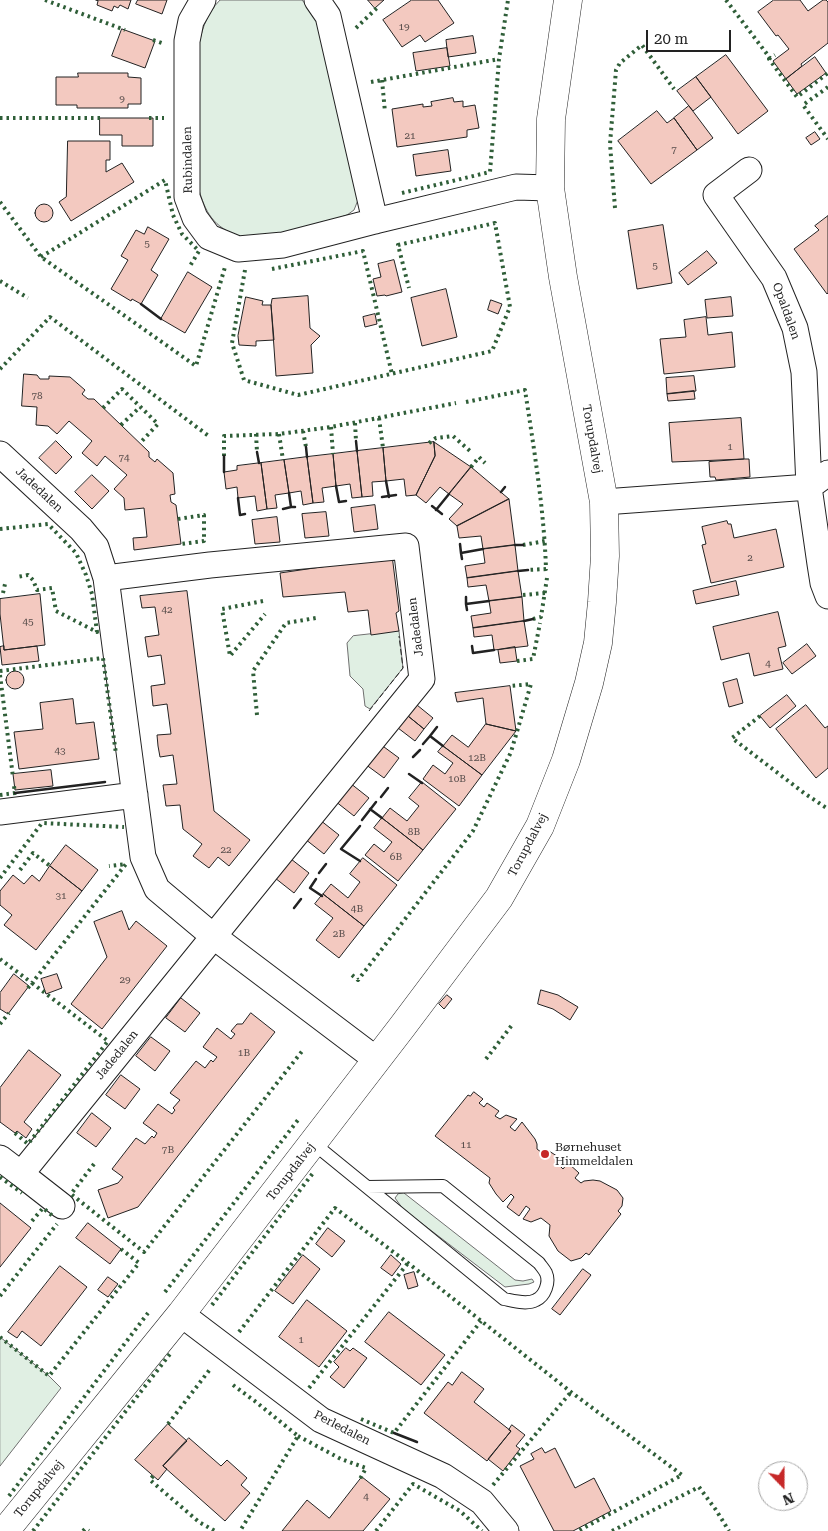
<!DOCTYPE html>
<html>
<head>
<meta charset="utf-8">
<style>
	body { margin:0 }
	#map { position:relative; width:828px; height:1531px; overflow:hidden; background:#fff; font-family:"Roboto Serif",serif }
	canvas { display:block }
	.north { position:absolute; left:758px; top:1461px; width:50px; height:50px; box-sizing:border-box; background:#fff; border:1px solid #a7a7a7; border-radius:50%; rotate:158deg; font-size:14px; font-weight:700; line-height:20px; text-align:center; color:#222 }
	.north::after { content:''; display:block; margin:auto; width:18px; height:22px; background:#c62828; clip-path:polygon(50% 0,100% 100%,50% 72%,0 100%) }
	.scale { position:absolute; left:646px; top:30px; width:85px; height:22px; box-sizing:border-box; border:2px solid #222; border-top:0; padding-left:6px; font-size:15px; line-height:18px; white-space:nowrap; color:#222; -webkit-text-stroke:4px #fff; paint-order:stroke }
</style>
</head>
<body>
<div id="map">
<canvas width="828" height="1531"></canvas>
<div class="north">N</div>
<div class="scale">20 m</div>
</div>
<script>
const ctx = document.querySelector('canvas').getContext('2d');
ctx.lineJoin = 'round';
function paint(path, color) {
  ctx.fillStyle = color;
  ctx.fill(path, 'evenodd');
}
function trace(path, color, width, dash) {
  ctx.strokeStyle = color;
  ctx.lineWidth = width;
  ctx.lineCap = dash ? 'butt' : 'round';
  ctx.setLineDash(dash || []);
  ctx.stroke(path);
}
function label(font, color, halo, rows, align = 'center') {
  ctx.font = font + ' "Roboto Serif",serif';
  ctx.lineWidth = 4;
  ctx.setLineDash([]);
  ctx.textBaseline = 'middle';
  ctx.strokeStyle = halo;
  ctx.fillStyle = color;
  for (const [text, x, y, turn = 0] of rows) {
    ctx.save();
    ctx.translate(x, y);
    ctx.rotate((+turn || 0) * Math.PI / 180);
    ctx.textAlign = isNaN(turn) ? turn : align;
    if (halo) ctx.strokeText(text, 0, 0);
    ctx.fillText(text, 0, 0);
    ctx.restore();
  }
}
const green = new Path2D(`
	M220,0H302L312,12L317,21L358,200L354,210L347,215C332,221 315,224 299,229C289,231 256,240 247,239C243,238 239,236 236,235C210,225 204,208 197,183V53C201,33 205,15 220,0Z
	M399,631L403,668L370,709L365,706L363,689L350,676L347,643L353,636Z
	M404,1193L515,1280L523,1281L532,1279L534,1282L529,1284L505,1287L403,1209L395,1198L398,1194Z
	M0,1337L49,1376L61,1388L0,1466Z`);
const building = new Path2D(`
	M96,0H131L128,9L120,5L118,8L114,6L112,11L97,5L98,1Z
	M138,0H167L162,14L136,4Z
	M368,0H384L375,8Z
	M412,0H438L454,23L425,42L420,35L402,47L383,20Z
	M774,0H800L808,11L823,0H826L828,2V43L801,64L802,66L786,79L773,61L789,49L778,35L776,36L758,12Z
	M122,29L155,41L145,68L112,56Z
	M473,36L476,53L448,57L446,40Z
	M447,48L450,66L416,71L413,53Z
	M726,55L768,111L738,134L696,77Z
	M815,57L826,73L797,94L786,79Z
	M78,73H128V77L141,78V104H128V108H77V105H56V77H78Z
	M696,77L711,97L693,111L677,91Z
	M453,98L454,102L463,101V107L475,105L479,128L467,130V137L397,147L392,109L423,104V107L432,106L431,102Z
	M689,106L713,138L697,150L674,118Z
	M657,111L667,123L674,118L697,150L651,184L618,141Z
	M100,118H153V146H122V135H100Z
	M815,132L820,139L811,145L806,138Z
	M68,141H110V160H106V172L122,163L134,182L71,221L59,202L66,197Z
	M448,150L451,171L416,176L413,155Z
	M35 213a9 9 0 1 1 18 0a9 9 0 1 1-18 0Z
	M828,216V293L827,294L794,249L819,230L815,226Z
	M663,225L672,283L637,289L628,231Z
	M148,227L169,239L151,270L158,275L141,304L132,299L131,301L111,289L128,260L121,256L136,230L144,234Z
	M707,251L717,263L688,285L679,273Z
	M394,260L402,292L386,296L385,295L377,296L373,279L381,277L378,264Z
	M188,272L212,287L185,333L161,319Z
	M446,289L457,337L422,346L411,298Z
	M308,296L310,328L320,336L311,345L313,373L276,376L271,305L272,299Z
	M246,297L263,301L262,305H271L274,340L256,341V346L239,345L238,336Z
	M731,297L733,316L707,318L705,300Z
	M491,300L502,304L498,314L488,310Z
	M375,314L377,324L365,327L363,317Z
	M706,317L708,335L732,332L735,367L664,374L660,339L686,337L684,320Z
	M24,374L37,375L40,379H49V376L70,377L85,390L82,394L88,399H94L149,452V457L155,462L157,459L173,473L175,494L170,495L171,502L176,505L181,544L134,550L133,538L147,537L144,508L125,510L124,498L114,489L127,475L105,456L97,466L82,453L92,441L69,421L57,434L48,426L36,425L37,407L22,406Z
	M694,376L696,391L667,394L666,378Z
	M694,391L695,399L668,401L667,394Z
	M741,418L744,459L672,462L669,423Z
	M56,441L72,457L56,474L39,458Z
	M434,442L435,456L416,495L406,496L404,479L386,481L383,448Z
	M434,442L471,467L449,494L440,487L426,503L416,495L435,456Z
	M383,448L386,481L372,482L373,496L362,497L357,451Z
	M357,451L362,497L352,498L350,484L336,486L333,454Z
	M333,454L336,486L322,488L324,502L313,503L307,457Z
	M307,457L313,503L303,505L301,491L289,493L284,460Z
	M744,459H749L750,477L716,480L715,477H710L709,462Z
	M284,460L289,493L275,495L277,508L267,509L261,463Z
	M261,463L267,509L257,511L255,496L238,498L237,487L226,489L224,472L237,470V466Z
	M471,467L509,499L457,526L449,519L463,504L449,494Z
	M92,475L109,491L92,509L75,492Z
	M509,499L515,545L483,549L481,536L459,538L457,526Z
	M375,505L378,529L354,532L351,508Z
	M326,512L329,536L305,538L302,514Z
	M277,517L280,542L255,544L252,520Z
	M727,521L728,524H731L734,538L776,529L784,567L711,583L702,545L706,544L702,527Z
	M515,545L518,571L467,578L465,566L485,563L483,549Z
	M392,555L399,611L396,613L399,631L371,635L368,610L348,612L345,592L283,597L280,573L362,561Z
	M518,571L522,597L489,601L486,585L468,587L467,578Z
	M736,581L739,595L696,604L693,591Z
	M187,591L214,811L250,840L229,866L218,857L209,868L193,856L202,844L183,829L180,805L166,806L163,785L177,784L173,755L160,757L158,746L157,735L171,734L167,704L153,706L151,686L165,684L161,655L148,657L145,637L159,635L155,607L142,608L140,596Z
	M40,594L45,645L4,650L0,614V599Z
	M522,597L524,621L473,628L471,616L491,613L489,601Z
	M778,612L786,646L778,648L783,669L754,676L749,653L721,660L713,627Z
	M524,621L528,646L494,650L492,635L474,637L473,628Z
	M807,644L816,656L792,674L783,663Z
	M4,646V650L37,646L39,661L2,665L0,647Z
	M515,647L517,661L500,663L498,650Z
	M6 680a9 9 0 1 1 18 0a9 9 0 1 1-18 0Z
	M737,679L743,703L729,707L723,683Z
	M510,686L516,731L486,724L483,698L457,702L455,693Z
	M787,695L796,706L770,728L760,716Z
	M73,699L76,724L94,722L99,759L19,769L14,732L43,729L40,703Z
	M417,705L433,718L424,729L408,716Z
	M806,705L825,728L828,726V768L816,778L776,729Z
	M408,716L424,729L415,741L398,728Z
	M486,724L516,731L482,775L443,746L452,735L468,747Z
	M380,744L399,758L384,778L365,764Z
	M443,746L482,775L459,806L423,779L433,765L445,774L453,763L438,752Z
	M51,770L53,786L15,790L13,774Z
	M422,782L456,809L423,850L382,818L390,808L407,821L419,806L409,798Z
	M350,783L369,798L354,816L335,801Z
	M382,818L423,850L398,881L365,855L374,844L384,852L392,842L374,828Z
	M320,820L339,835L324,854L305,839Z
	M66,845L98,870L82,891L50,866Z
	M363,858L397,885L364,926L323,894L331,884L348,898L360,882L350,874Z
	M291,859L309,873L294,893L275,878Z
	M50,866L82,891L36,950L4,925L12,915L0,905V891L13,875L24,884L32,875L39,881Z
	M323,894L364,926L339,958L316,940L333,918L315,904Z
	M122,911L129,930L136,921L167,946L102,1029L71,1004L107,957L94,922Z
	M14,974L29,986L8,1014L0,1009V993Z
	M57,974L62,988L46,994L41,979Z
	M541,990L558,995L578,1007L570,1020L553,1009L538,1004Z
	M447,995L452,999L444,1009L439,1004Z
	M181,998L200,1013L185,1032L166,1018Z
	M251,1013L275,1032L138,1207L108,1218L98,1190L118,1183L123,1177L112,1169L136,1138L145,1144L152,1136L154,1138L157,1133L143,1123L158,1104L172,1114L175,1110L173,1108L180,1100L170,1093L196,1061L205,1068L211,1060L213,1062L217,1057L203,1047L217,1028L231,1039L235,1034L231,1031L237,1024H242Z
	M151,1037L170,1051L155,1071L136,1056Z
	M29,1050L61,1075L24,1122L32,1129L26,1138L17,1131L15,1133L0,1122V1088Z
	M121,1075L140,1089L125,1109L106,1095Z
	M474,1092L483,1099L479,1103L484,1107L487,1103L499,1111L495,1116L500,1119L506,1115L517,1119L510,1127L515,1131L522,1122L535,1139L537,1144V1149L546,1156L549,1151L563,1160L559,1165L563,1169L568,1163L579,1173L575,1178L581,1183L584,1181L593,1180L600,1181L617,1190L623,1198L622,1206L618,1211L621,1214L589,1255L586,1253L581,1258L571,1261L558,1251L549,1236L550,1225L541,1218L531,1222L523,1219L530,1209L526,1206L519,1216L507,1207L514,1197L511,1194L503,1202L496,1194L489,1183L490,1178L435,1136L468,1095L470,1096Z
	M92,1113L111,1128L96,1147L77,1133Z
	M0,1203L31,1228L0,1267Z
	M88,1223L121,1249L110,1264L76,1238Z
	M328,1228L345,1241L332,1257L316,1244Z
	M303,1255L320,1269L293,1304L275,1291Z
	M391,1255L401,1264L392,1276L381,1268Z
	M60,1266L87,1287L41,1346L22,1331L17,1338L8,1332Z
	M583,1269L591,1275L560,1315L552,1309Z
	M414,1272L418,1286L408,1289L404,1275Z
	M108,1277L118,1284L108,1297L98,1290Z
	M307,1300L347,1331L319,1367L279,1337Z
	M389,1312L445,1355L421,1385L365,1342Z
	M346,1348L350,1351L353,1348L367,1358L344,1388L330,1377L339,1367L334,1362Z
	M462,1372L484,1389L474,1402L511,1431L487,1461L424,1413L448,1382L452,1385Z
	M168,1424L187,1441L163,1466L167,1469L158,1480L135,1460Z
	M512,1425L525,1435L516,1446L520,1449L503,1471L488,1459L511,1431L509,1430Z
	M189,1438L221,1466L227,1460L247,1478L241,1485L250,1493L225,1521L163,1466Z
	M542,1448L545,1453L555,1448L575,1488L594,1478L611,1511L573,1531H554L520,1466L534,1459L531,1454Z
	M362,1477L390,1499L363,1531H282L307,1500L329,1518Z`);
const lane = new Path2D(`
	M313,1143L367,1187L443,1186L539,1263C541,1266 544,1269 546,1273C550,1282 545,1296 536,1300C527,1305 514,1301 504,1299L367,1187`);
const street = new Path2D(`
	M203,0L191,21L187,41V197L195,218L209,237L238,249L283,245L375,221L516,187L550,188
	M317,0L328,16L375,221
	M749,170L716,195L774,278L795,328L804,372L809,487L820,564L823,583L828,596
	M0,454L81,529L96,547L106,578L143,857L157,889L213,936L377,1060
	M604,502L809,487L828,473
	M0,812L135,795
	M0,1158L21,1174L422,679L406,546L210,565L106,578
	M21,1174L62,1206
	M181,1314L321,1420L443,1476L482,1502L506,1531`);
const secondary = new Path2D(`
	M5,1531L181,1314L402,1027L499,898L540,826L566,760L589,683L598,643L602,602L605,556L604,502L563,277L550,188L551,119L568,0`);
const hedge = new Path2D(`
	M45,0L125,30
	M726,0L770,58L775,55
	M356,28L379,6
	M153,40L165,44
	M770,58L769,59L797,97L828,73
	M382,80L385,112
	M371,82L499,59
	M828,87L803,105L828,139
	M0,118H102
	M149,118H164
	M402,193L490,172L499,59L508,0
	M0,202L41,257L196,366L225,267
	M615,208L610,144L616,70L620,63L642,45L674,89
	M41,257L165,180L173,215L182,234L199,251L190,266
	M272,269L363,251L392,374
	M245,270L232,343L244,380L298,395L492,351L510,307L495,223L398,245L409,288
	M0,281L28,298
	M0,369L50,317L210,437
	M466,402L525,390C534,449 544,509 546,569L528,570
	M103,408L122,389L158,424L140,443
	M379,418L383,448
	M355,423L356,441
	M121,425L140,407
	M331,427L333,454
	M303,431L306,447
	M256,434L257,452
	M279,434L283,460
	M429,443L436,438L453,436L470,451
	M224,456V436L279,434L331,427L456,403
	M471,467L479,457L485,463
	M178,519L204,515V541L181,544
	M0,529L48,524L76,553L86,575L92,594L97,632L56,611L52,588L37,590L33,580L28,575L17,577
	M523,545L545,541
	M3,593L5,584
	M523,595L545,593
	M263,601L222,609L230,656L265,614
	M533,619L541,617L547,578
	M517,661L533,659L540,623
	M0,671L103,658L116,754
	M0,675L13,777
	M257,715L253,671L286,623L316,618
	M760,716L732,738L804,793L828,809
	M0,795L15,793L14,786
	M20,870L33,853L50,866
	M0,878L42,823L124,827
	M0,959L32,983L126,864L109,866
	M352,975L358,980L473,831L511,752L531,684L510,686
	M0,1024L9,1013
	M486,1059L512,1025
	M15,1133L28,1144L108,1041L32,983L27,989
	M94,1164L71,1194L144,1252L303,1050
	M0,1177L22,1193
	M32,1221L43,1208L54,1217
	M165,1292L298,1120
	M0,1296L57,1224
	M212,1305L313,1173
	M239,1332L335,1208L408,1263L571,1392L682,1475L578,1531
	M0,1337L49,1376L139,1263L121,1249
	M233,1385L256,1402L298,1436L240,1531
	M309,1388L408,1263
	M361,1419L394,1433L481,1321
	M168,1424L211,1368
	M298,1436L341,1459L366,1468L360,1479
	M153,1476L150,1480L199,1522L215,1531
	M493,1485L571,1392
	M9,1496L148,1313
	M33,1531L170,1354
	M83,1531L85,1529L89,1531
	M376,1531L413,1484L460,1511L482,1531
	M612,1531L699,1487L716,1510L729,1531`);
const fence = new Path2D(`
	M369,711L403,668L399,636`);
const wall = new Path2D(`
	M141,304L161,319
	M356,441L357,451
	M306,447L307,457
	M257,452L259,463
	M224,456V472
	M386,481L389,497
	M336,486L339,502L346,501
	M501,492L505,487
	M289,493L291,507H295
	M382,497L396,495
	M238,498L240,515L245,514
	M432,506L442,514
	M283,509L291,507
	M436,510L449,494
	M460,544L461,553
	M515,545H523
	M462,559L461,553L483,549
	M518,571L528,570
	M466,597V604
	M467,610L466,604L489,601
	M524,621L533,619
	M472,646L473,653L494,650
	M437,727L430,736L443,746
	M423,744L430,736
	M413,757L420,750
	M409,774L422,783
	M15,793L105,782
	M381,797L388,788
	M370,809L382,818
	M362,820L376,802
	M360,861L341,849L360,826
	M319,873L326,864
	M316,879L310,888L322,896
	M294,908L301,899
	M394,1433L417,1442`);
const markers = [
	[545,1154,5,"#c62828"]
];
const numberNames = [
	["19",404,27],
	["9",122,99],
	["21",410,136],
	["7",674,150],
	["5",147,244],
	["5",655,266],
	["78",37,396],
	["1",730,447],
	["74",124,458],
	["2",750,558],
	["42",167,610],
	["45",28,622],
	["4",768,664],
	["43",60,751],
	["12B",477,758],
	["10B",457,779],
	["8B",414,832],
	["22",226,850],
	["6B",396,857],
	["31",61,896],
	["4B",357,909],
	["2B",339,934],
	["29",125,980],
	["1B",244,1053],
	["11",466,1145],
	["7B",168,1150],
	["1",301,1340],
	["4",366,1497]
];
const streetNames = [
	["Rubindalen",188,160,-91],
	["Opaldalen",786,311,70],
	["Torupdalvej",592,439,80],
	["Jadedalen",39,490,43],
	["Jadedalen",416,627,-97],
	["Torupdalvej",528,845,-62],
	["Jadedalen",117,1055,-51],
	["Torupdalvej",291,1172,-52],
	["Perledalen",342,1428,27],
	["Torupdalvej",39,1489,-51]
];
const poiNames = [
	["Børnehuset",555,1147],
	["Himmeldalen",555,1161]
];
paint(green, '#e0efe3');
trace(green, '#6f6f6f', 1);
paint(building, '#f3c9c0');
trace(building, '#222', 1);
trace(lane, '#222', 14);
trace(street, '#222', 27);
trace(secondary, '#222', 29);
trace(lane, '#fff', 12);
trace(street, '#fff', 25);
trace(secondary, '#fff', 28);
trace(hedge, '#2f5e38', 4, [2.5, 4]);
trace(fence, '#222', 1, [6, 2.5]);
trace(wall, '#222', 2.5);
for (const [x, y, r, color] of markers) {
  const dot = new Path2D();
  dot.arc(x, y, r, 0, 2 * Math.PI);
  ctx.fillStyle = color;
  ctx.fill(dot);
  trace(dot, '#fff', 2);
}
label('10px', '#564c4a', null, numberNames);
label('12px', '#222', '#fff', streetNames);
label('12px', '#222', '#fff', poiNames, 'left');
</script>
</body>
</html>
